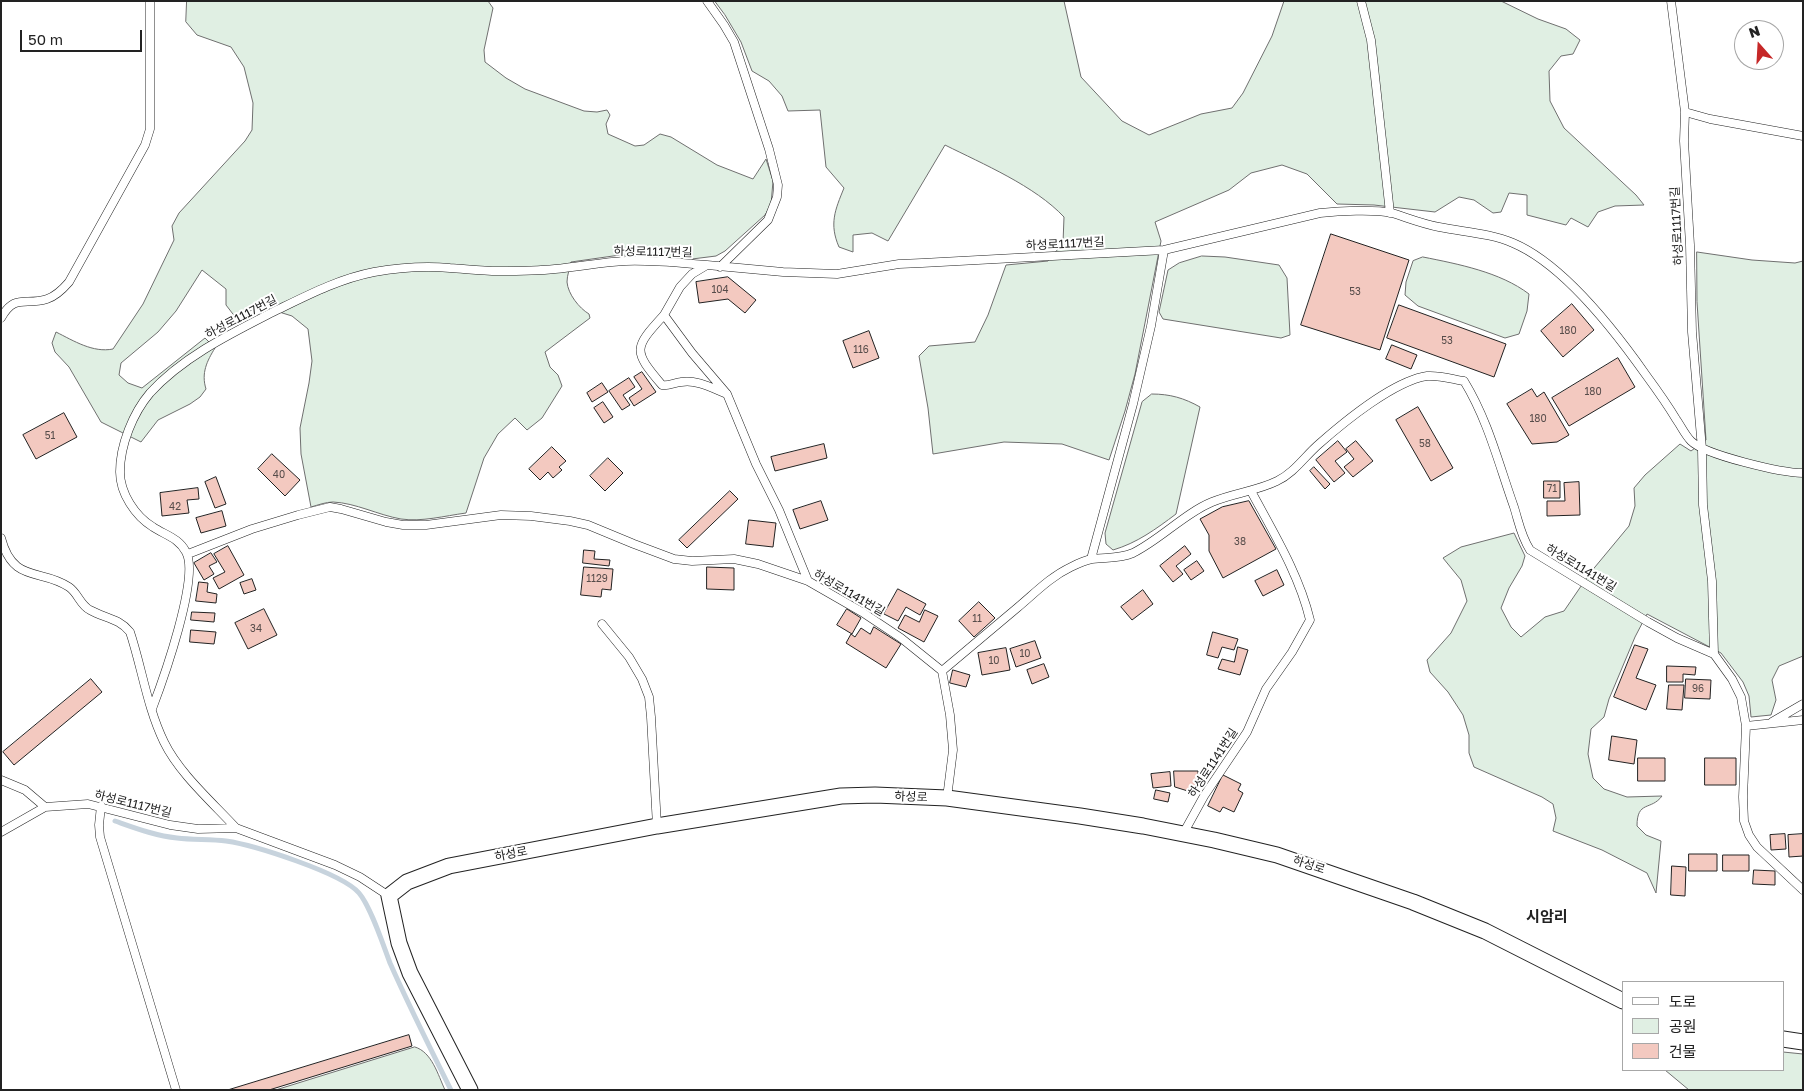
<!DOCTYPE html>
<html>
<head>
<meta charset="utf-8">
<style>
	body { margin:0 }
	#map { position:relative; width:1804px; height:1091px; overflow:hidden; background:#fff; font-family:"Golos Text","Noto Sans KR",sans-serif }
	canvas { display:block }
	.frame { position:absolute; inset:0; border:2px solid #222; pointer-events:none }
	.legend { position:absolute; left:1622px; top:981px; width:162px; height:90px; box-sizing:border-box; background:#fff; border:1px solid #a7a7a7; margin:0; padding:6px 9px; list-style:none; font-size:15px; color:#222 }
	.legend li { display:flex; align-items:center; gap:10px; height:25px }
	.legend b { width:25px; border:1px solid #a7a7a7 }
	.north { position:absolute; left:1734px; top:20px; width:50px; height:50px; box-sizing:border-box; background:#fff; border:1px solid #a7a7a7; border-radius:50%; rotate:341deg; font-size:14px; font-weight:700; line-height:20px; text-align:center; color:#222 }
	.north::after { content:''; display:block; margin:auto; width:18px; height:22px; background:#c62828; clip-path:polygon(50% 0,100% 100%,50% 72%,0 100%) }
	.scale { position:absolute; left:20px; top:30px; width:122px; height:22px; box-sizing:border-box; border:2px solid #222; border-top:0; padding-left:6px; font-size:15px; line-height:18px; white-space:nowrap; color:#222; -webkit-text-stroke:4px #fff; paint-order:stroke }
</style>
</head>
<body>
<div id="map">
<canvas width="1804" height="1091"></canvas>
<div class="frame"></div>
<ul class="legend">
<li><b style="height:6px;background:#fff"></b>도로</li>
<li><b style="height:14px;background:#e0efe3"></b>공원</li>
<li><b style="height:14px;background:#f3c9c0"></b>건물</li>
</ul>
<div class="north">N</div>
<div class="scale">50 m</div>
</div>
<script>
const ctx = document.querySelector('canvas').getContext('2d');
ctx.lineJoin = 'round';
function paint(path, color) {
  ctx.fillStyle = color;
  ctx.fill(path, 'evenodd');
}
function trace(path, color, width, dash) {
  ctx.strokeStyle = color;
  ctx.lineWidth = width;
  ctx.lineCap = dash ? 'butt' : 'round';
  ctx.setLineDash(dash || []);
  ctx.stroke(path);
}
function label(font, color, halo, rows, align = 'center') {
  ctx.font = font + ' "Golos Text","Noto Sans KR",sans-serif';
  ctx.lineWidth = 4;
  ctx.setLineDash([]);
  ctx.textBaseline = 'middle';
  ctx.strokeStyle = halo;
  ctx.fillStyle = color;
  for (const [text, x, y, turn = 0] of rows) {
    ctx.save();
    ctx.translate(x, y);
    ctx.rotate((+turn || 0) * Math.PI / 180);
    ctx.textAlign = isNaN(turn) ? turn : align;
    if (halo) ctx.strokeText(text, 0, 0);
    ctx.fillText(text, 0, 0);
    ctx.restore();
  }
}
const green = new Path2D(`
	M187,1H488L493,8L484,50L485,62L506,78L525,89L584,111L597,112L607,110L610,115L606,124L608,134L635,146L644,145L660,134L671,137L717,165L753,179L766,159L773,181L771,205L765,215L725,251L716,256L692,259L620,255L571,262C570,268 567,275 567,282C568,294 579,308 589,314L590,318L545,352L550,367L558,375L562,386L542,418L527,430L515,418L498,434L484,458L466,513C444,516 422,522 401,519C378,515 356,503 333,502C326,502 318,505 311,507L301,454L300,428L309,383L312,361L308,329L292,316L260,306L236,318L226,305V289L202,270L176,311L158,332L121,363L119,375L128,383L142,388L205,338L215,348C207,361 201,373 206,389L200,397L190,404L158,420L141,442L101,422L69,367L55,352L52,343L56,332C74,341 93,353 113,349L143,304L174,240L172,226L179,213L245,141L252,130L253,103L244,67L231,47L197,35L186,22Z
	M715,1H1064L1081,77L1122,121L1149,135L1201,114L1232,108L1243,93L1272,36L1284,1H1501L1538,19L1566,29L1580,40L1573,54L1561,56L1549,71L1550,101L1564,128L1636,195L1644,205L1615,206L1598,212L1588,227L1571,218L1566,225L1527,215V195L1509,193L1501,212L1493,213L1474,200L1459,197L1435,212L1374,205L1337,204L1307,174L1282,165L1251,173L1229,190L1155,222L1161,241L1135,374L1125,411L1109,460L1062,444L1004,442L933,454L928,408L919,356L929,346L975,342L988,315L1006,265L1048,261L1063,243L1064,217C1035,186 983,164 945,145L888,241L872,233L853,235V252L839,247C829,224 835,210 844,188L826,167L820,110L788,111L782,96L769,81L752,71L741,42L725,15Z
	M1697,252L1752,260L1795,263L1803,261V656L1779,666L1772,680L1776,700L1771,715L1751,717L1749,696L1743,682L1721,653L1647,614L1635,637L1609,699L1604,717L1591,729L1588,754L1593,778L1604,789L1627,797L1662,796C1651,811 1637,800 1637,826L1646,835L1661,841L1656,893L1647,873L1602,850L1553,831L1556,818L1553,804L1542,797L1474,767L1469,753V735L1463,715L1448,692L1430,672L1427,660L1451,633L1467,601L1461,580L1443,558L1461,547L1514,533L1525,556L1522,566L1509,588L1501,608L1511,627L1521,637L1545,617L1564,611L1590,573L1629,526L1635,506L1634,488L1645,475L1680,444L1691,451L1706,440L1697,302Z
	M1202,256L1225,257L1279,265L1287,278L1290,335L1281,338L1163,319L1159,312L1168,270L1179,263Z
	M1423,257C1458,264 1500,272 1529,294L1527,311L1519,334L1505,338L1418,306L1405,295L1406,282L1413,261Z
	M1152,394C1170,394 1184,398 1200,407L1176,514C1156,529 1137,543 1113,550L1106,544L1105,533L1142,402Z
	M415,1047C432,1052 438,1075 445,1090H276Z
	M1783,1052L1803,1054V1090H1689L1665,1070H1783Z`);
const stream = new Path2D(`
	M115,821C135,828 156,836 177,838C193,840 210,839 226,841C254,845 342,873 359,893C371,907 383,945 390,963C409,1006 430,1048 451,1090`);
const building = new Path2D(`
	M1331,234L1409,260L1380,350L1301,325Z
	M728,277L756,300L745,313L728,299L699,303L696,282Z
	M1572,304L1594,330L1563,357L1541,331Z
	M1399,305L1506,344L1494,377L1387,338Z
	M869,331L879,358L853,368L843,341Z
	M1392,345L1417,355L1411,369L1386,359Z
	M1618,358L1635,387L1569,426L1552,398Z
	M642,372L656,392L634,406L629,398L642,389L634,377Z
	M629,378L635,387L623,395L630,405L622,410L609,391Z
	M602,383L608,392L592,402L587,393Z
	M1532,389L1537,397L1544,392L1569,435L1557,442L1532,444L1507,404Z
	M603,402L613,417L604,423L594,408Z
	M1418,407L1453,468L1431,481L1396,420Z
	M64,413L77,437L36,459L23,435Z
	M1338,441L1347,452L1335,461L1345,473L1334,482L1316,460Z
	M1356,441L1373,461L1353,477L1344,467L1354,459L1346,449Z
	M824,444L827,458L775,471L771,457Z
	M552,447L566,461L559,467L562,470L553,478L548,472L540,480L529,469Z
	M272,454L300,480L285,496L258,469Z
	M608,458L623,473L605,491L590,476Z
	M1314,467L1330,484L1325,489L1310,471Z
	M216,477L226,504L215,508L205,482Z
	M1544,481H1560V498H1544Z
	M1579,482L1580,515L1547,516V501H1565L1564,483Z
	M198,488L199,499L187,500L189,513L162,516L160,493Z
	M730,491L738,499L687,548L679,540Z
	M821,501L828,520L800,529L793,510Z
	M1249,501L1276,549L1223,578L1209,551V535L1200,519L1222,507Z
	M222,511L226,526L201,533L196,518Z
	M749,520L776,523L773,547L746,544Z
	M228,546L244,575L219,589L213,578L225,572L214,554Z
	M1185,546L1191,554L1176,566L1183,574L1173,582L1160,566Z
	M584,550L595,551L594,559L610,560L609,566L583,563Z
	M211,553L217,562L209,566L214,574L204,580L194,563Z
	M1197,561L1204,571L1191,580L1184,570Z
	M584,567L613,569L611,590L602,589L601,597L581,595Z
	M707,567L734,568V590L707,589Z
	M1277,570L1284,585L1263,596L1255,581Z
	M252,579L256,590L244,594L240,583Z
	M199,582L208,583L207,592L217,594L216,603L196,601Z
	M898,589L926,604L920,615L906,607L898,621L884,614Z
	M1143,590L1153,604L1132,620L1121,607Z
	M979,602L995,618L974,637L959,621Z
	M264,609L277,635L248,649L235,623Z
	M847,609L861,618L852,634L837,625Z
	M925,610L938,616L924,642L898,628L905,615L919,622Z
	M192,612L215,613L214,622L191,620Z
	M874,627L901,644L886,668L846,643L851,634L855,637L861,628L870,634Z
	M191,630L216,632L214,644L190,642Z
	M1213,632L1238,639L1234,650L1222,647L1218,658L1207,655Z
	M1035,641L1041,658L1016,667L1010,649Z
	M1635,645L1648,649L1636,678L1656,685L1646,710L1614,697Z
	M1238,647L1248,650L1240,675L1218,669L1222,659L1234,662Z
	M1006,648L1010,670L982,675L978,653Z
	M1044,664L1049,677L1032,684L1027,670Z
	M1667,666L1696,667L1695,675L1683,674V682H1667Z
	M953,670L970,675L966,687L950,683Z
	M91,679L102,692L14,765L3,752Z
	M1686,679L1711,680L1710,699L1685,698Z
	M1669,685H1684L1682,710L1667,709Z
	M1612,736L1637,740L1634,764L1609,760Z
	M1638,758H1665V781H1638Z
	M1705,758H1736V785H1705Z
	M1174,771H1198V792H1191L1175,787Z
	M1170,772L1171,786L1153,788L1151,774Z
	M1223,775L1241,784L1238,790L1243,793L1234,812L1223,807L1220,812L1208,806Z
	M1156,790L1170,793L1168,802L1154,799Z
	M1785,834L1786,849L1771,850L1770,835Z
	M1803,834V856L1789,857L1788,835Z
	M1689,854H1717V871H1689Z
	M1723,855H1749V871H1723Z
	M1672,866L1686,867L1685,896L1671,895Z
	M1754,870L1775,871V885L1753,884Z
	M409,1035L412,1046L269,1090H228Z`);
const lane = new Path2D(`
	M707,1L724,25L734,42L769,149L778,185L777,197L768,220L720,267
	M1361,1L1371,40L1390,213
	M1671,1L1685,112L1684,141L1690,245L1692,332L1702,449L1703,505L1712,581L1714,654
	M1685,112L1710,119L1803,136
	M664,315L680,287L692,274L707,265L783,272L837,274L899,264L922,263L1164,250L1320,213C1338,211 1374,209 1392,213C1408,218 1423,224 1439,227C1463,232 1490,233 1513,243C1563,264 1615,331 1646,375C1657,390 1667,404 1676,419C1681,426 1685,435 1691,441C1705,455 1782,473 1803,473
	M1,318C15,293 25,306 47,299C56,296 63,289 69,282L145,145L150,129V1
	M727,394L692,353L664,315C634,348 632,350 662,385C669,386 673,383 681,382C696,379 712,388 727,394L756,464L779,510L808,581
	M1,538C13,584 41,568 69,587C78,593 80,605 90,610C104,618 119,618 130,632C142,668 147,707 164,742C179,773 212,802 236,828
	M188,554L252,529L298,515L330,507L341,509L386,522L403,525H426L501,515L531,516L570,521L588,525L634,544L674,559L692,561L734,559L758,564L808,581L862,612L901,638L942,671L950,715L953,750L947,798
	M1091,559L1133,404L1151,326L1164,250
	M602,624L629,657L642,679L649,697L651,717L657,826
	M942,671C967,650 992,629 1017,608C1035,593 1050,577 1071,567C1077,564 1086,560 1092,559C1106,557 1119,559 1133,553C1161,539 1185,513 1212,502C1233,493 1257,491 1277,481C1294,473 1305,456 1319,444C1344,422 1394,381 1427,376C1439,375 1452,379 1464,381C1488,420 1499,465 1514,507C1519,523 1521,536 1530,550L1648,622L1677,638L1714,654L1732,679L1741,697L1746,726L1743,797L1744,821L1749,835L1757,847L1803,890
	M152,709C163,680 200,577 186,552C179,538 165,535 153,527C135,516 120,493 120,472C120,445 133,413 150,393C183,357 230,334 273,312C306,296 338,279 374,272C397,268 427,266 450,268C466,269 482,271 498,271C517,271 536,271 555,269C579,267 602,262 626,261C653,260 680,263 707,265
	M1772,722L1803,704
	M1746,726L1803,720
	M1,780L25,790L45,807
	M101,806L99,825L100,837L176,1090
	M1,832L45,807L88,804L170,825L198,829L236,828L335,865L360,877L389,896
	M1183,834L1204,796L1247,732L1266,689L1292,652L1310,620C1299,574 1273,532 1251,491`);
const street = new Path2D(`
	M1783,1039L1803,1042
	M470,1090L410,973L399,943L389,896L407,882L449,866L657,826L841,796L875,795L947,798L1080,816L1143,826L1214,840L1277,855L1413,902L1485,931L1623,1001`);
const numberNames = [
	["104",720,290],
	["53",1355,292],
	["180",1568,331],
	["53",1447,341],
	["116",861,350],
	["180",1593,392],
	["180",1538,419],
	["51",50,436],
	["58",1425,444],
	["40",279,475],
	["71",1552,489],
	["42",175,507],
	["38",1240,542],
	["1129",597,579],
	["11",977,619],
	["34",256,629],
	["10",1025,654],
	["10",994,661],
	["96",1698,689]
];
const streetNames = [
	["하성로1117번길",1677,226,-93],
	["하성로1117번길",1065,244,-3],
	["하성로1117번길",653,252,1],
	["하성로1117번길",241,317,-28],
	["하성로1141번길",1581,568,31],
	["하성로1141번길",849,593,30],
	["하성로1141번길",1213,763,-57],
	["하성로",911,797,2],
	["하성로1117번길",133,804,14],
	["하성로",511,854,-11],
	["하성로",1309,865,18]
];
const quarterNames = [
	["시암리",1547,917]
];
paint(green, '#e0efe3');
trace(green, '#6f6f6f', 1);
trace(stream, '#c7d3dd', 5);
paint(building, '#f3c9c0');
trace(building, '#222', 1);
trace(lane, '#222', 9);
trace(street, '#222', 17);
trace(lane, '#fff', 8);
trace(street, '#fff', 15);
label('10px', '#564c4a', null, numberNames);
label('12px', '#222', '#fff', streetNames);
label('bold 15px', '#222', '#fff', quarterNames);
</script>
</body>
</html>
